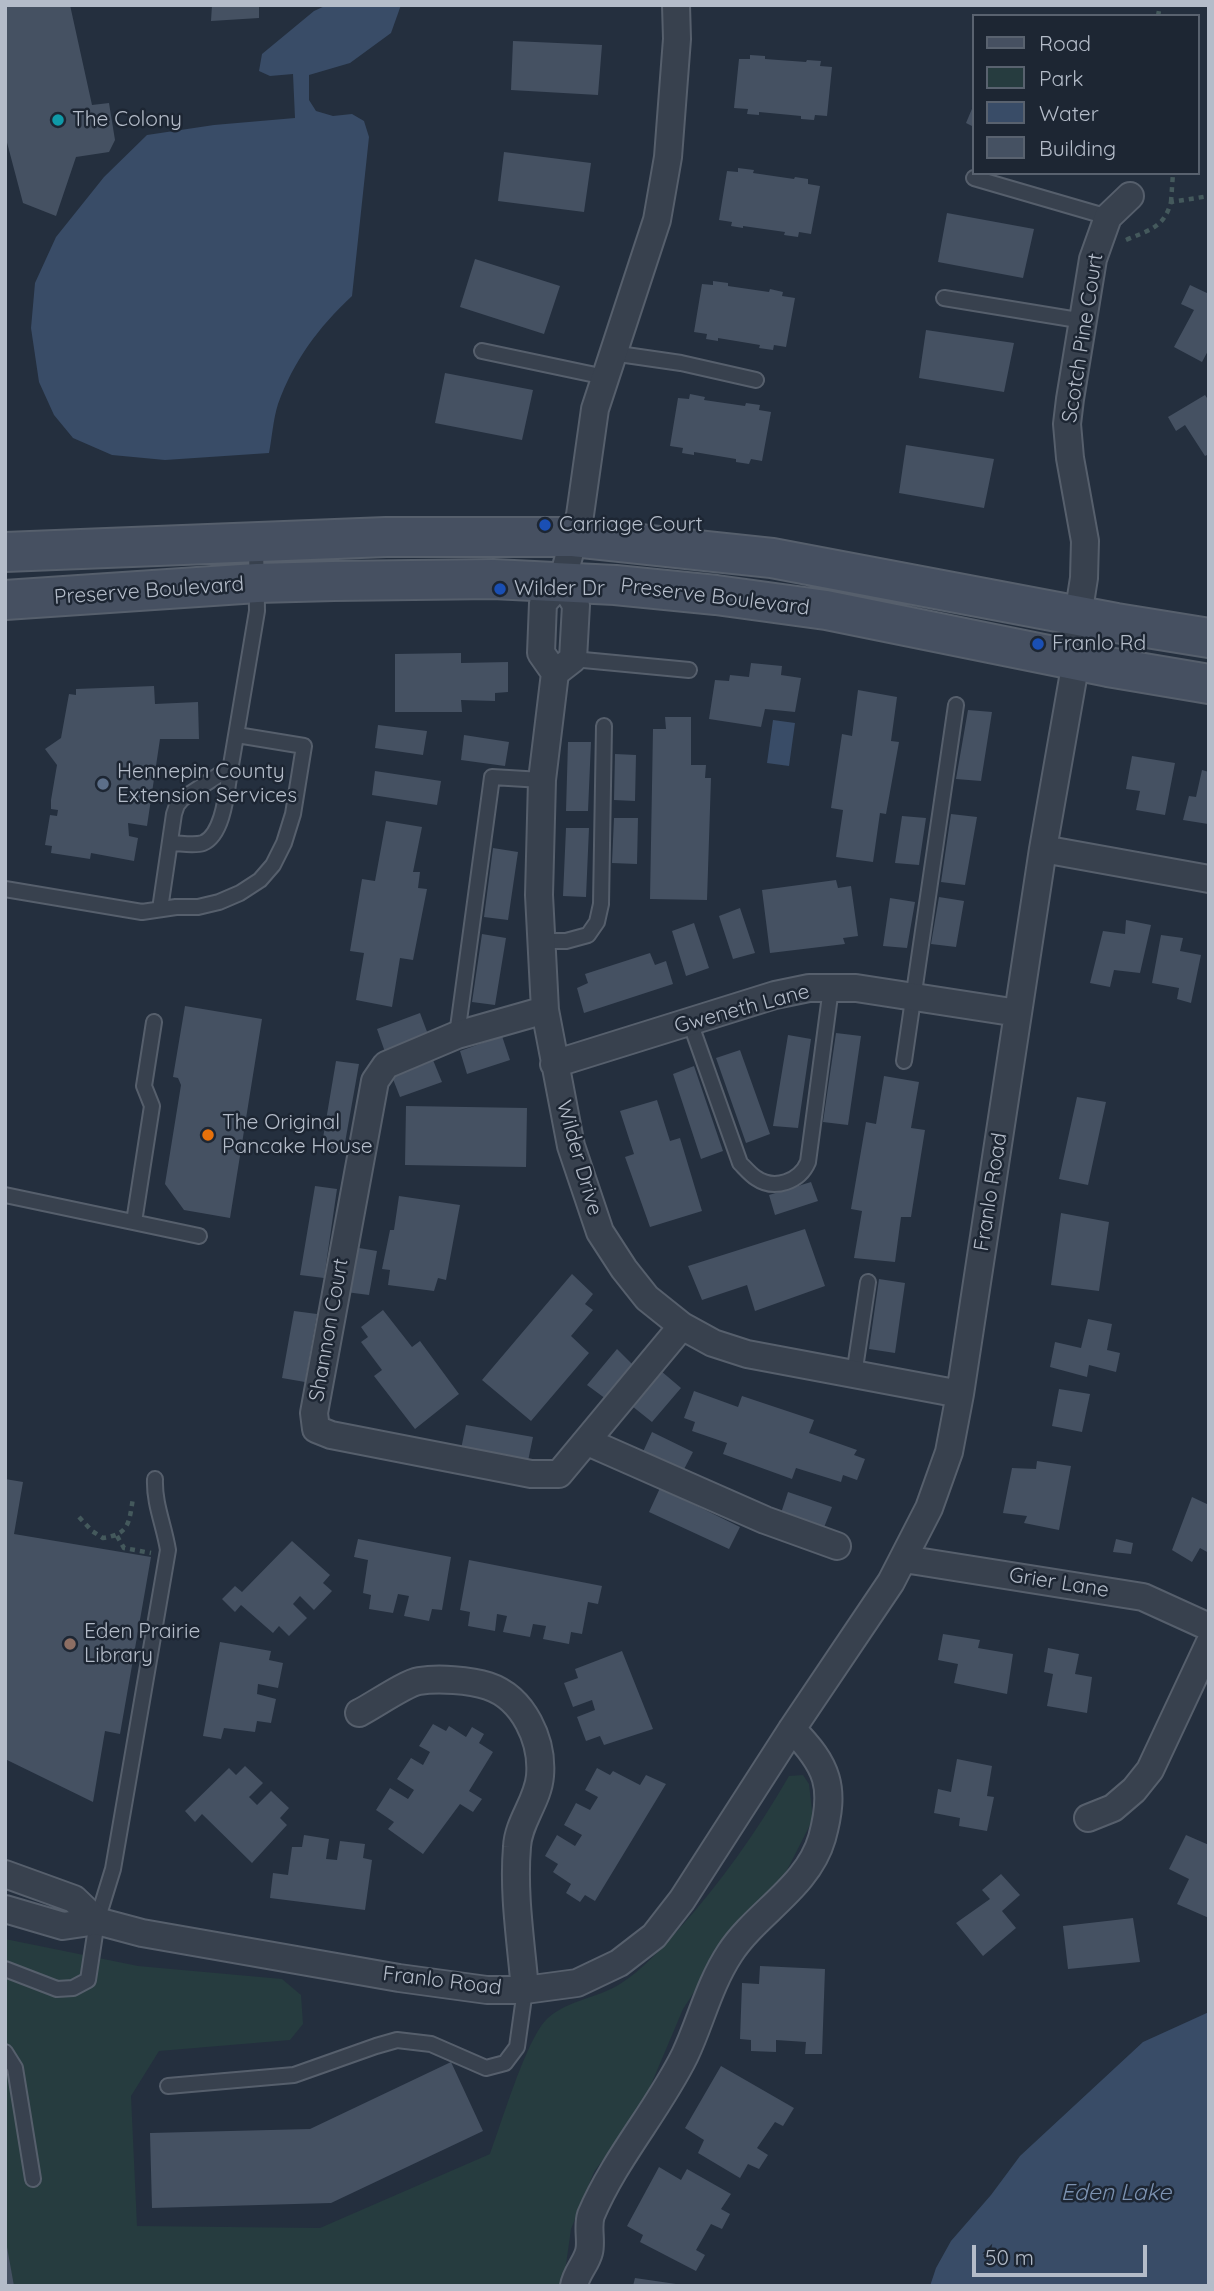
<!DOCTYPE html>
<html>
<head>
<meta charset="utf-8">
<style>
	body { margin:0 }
	#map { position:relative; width:1214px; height:2291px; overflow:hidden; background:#242f3e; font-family:Quicksand,sans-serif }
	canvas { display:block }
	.frame { position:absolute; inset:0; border:7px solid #b4bcc9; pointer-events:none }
	.legend { position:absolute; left:972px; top:14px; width:228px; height:161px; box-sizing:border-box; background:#1d2633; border:2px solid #59626f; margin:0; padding:9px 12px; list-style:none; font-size:21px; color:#b4bcc9 }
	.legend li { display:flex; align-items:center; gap:14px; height:35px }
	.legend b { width:35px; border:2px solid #59626f }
	.scale { position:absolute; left:972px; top:2245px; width:175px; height:32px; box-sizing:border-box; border:4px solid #b4bcc9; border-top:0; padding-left:9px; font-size:21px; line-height:24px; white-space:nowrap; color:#b4bcc9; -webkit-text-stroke:5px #1d2633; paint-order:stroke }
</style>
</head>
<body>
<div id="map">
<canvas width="1214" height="2291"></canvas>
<div class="frame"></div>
<ul class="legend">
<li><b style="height:9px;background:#465061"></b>Road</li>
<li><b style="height:19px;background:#263c3f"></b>Park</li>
<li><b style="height:19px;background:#394c67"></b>Water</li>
<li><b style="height:19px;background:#455162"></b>Building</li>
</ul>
<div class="scale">50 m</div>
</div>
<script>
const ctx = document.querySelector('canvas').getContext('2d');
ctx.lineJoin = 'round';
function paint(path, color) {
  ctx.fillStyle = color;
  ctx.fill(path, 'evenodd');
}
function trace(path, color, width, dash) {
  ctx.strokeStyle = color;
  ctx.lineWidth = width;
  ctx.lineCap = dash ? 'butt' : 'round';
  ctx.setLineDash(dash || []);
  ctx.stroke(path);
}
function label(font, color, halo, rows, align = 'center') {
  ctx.font = font + ' Quicksand,sans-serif';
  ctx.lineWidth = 5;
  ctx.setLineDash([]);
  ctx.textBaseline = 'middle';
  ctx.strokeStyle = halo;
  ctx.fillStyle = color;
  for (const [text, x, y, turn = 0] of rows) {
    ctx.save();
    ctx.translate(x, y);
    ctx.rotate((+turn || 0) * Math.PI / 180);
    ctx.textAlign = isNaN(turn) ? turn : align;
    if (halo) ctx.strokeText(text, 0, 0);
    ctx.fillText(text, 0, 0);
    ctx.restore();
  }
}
const green = new Path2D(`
	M803,1775L809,1784L813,1819L784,1876L732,1934L683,2009L642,2106L594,2172L571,2229L563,2286H5V1939L138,1966L282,1979L301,1995L303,2024L290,2040L159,2051L131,2096L137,2226L320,2228L490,2154C501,2125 527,2036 548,2018C568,2000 598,1998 620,1984C642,1970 660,1950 678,1930C721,1883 757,1831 789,1776Z`);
const water = new Path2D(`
	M327,5H401L391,33L350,63L309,75V100L316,111L333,116L352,114L364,121L369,137L352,296C318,328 294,360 278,404C273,420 272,438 269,453L165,460L112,455L73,438L54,415L39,382L31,328L35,283L56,237L104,177L147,135L214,125L295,118L293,74L270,76L259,71L262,54L314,11Z
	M773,720L795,723L789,766L767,763Z
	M1209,2012V2286H930L936,2268L951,2241L991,2195L1020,2156L1143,2042Z`);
const building = new Path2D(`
	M5,5H70L92,105L109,103L115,140L109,152L76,157L56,216L23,203L5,135Z
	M212,5H259V18L211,21Z
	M513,41L602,45L598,95L511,90Z
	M750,55L765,56V59L806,62L807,60L821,61L820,66L832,67L827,116L815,115L814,120L801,119V116L759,112V115L747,114L748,109L734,108L739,59H750Z
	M974,104V127L966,123Z
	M504,152L591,163L584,212L498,201Z
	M738,168L754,170L753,173L794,179L795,177L808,179V184L820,186L811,234L799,232L798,237L784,235L785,232L743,226V228L731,226L732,222L719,220L727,171L738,172Z
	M947,213L1034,229L1023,278L938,262Z
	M475,259L560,286L544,334L460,307Z
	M713,281L728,283V286L769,292L770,289L783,292L782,296L795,298L786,347L774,345L773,350L759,348L760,345L718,338V341L706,339L707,334L694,332L702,284L713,285Z
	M1190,285L1209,294V349L1202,362L1174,347L1194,310L1181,304Z
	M926,330L1014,343L1004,392L919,378Z
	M445,373L533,390L522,440L435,423Z
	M690,394L705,397L704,400L745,406L746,403L760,405L759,410L771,412L762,461L751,459L749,464L736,462V459L694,452V455L682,453L683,448L670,446L678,398L689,399Z
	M1205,395L1209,401V454L1205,456L1185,425L1176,431L1168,417Z
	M906,445L994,459L984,508L899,493Z
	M461,653V663L508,662V692L495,693V701L461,700L462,712H395V654Z
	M751,663L782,666L781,675L801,678L795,712L765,709L761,727L709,719L715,680L729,681L730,675L749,677Z
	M154,686L155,704L198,702L199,739H160L147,826L128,823L129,836L138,838L134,861L91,853L90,859L51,853L52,846L45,845L50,815L57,816L58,810L51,809V800L57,765L45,749L61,738L69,694L76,695V689Z
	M858,690L897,697L891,741L899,742L886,814L880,813L873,862L836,857L843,810L831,808L842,734L852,736Z
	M968,710L992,712L981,781L956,779Z
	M665,717H691V765H706L705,778H711L707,900L650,899L653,729H666Z
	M378,725L427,731L423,755L375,748Z
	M464,735L509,742L505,766L461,760Z
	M568,742H591L588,811H566Z
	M615,754L636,755L635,801L614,800Z
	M1132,756L1175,763L1165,815L1136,810L1140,791L1126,789Z
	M1202,770L1209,772L1208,824L1183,820L1189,796L1196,797Z
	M375,771L441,781L437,805L372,795Z
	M951,814L977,817L965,885L941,882Z
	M902,816L926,818L919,865L895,863Z
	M614,818H638L637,864L612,863Z
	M386,821L422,827L413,872H420L418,888L427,889L413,960L400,958L392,1007L356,1000L364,953L350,951L362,879L375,881Z
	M566,828H589L586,897L563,896Z
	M493,848L518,852L508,920L484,917Z
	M836,880L838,888L851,886L858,936L843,938L845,944L770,953L762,890Z
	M939,897L964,901L956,947L931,944Z
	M890,898L915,902L907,948L883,946Z
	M740,908L755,953L733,959L719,916Z
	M1126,920L1151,925L1140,973L1114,970L1110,987L1090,983L1103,931L1125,934Z
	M694,923L709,968L686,976L672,931Z
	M482,934L506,938L495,1005L472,1002Z
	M1161,935L1183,938L1180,951L1201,955L1191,1003L1177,999L1179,988L1152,983Z
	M650,953L655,965L666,961L673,984L584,1013L577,988L588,983L585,974Z
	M185,1006L262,1019L230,1218L184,1210L165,1184L181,1085L178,1078L173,1077Z
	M420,1013L429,1037L385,1052L377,1029Z
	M836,1033L861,1036L848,1125L823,1122Z
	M788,1035L811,1039L798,1128L773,1126Z
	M502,1036L510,1060L467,1074L460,1051Z
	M740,1050L770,1134L746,1143L716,1058Z
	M433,1060L442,1082L400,1097L391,1074Z
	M336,1061L359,1064L343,1154L321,1150Z
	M694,1066L723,1151L701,1159L673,1074Z
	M884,1076L919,1082L911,1128L925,1130L911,1217H901L895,1262L854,1258L862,1211L851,1209L866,1122L876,1124Z
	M1077,1097L1106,1102L1088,1185L1059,1179Z
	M657,1100L670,1141L680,1138L702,1211L650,1227L625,1157L634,1154L620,1111Z
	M406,1106L527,1108L526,1167L405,1165Z
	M811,1182L818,1201L775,1215L769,1195Z
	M315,1186L337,1189L324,1278L300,1275Z
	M399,1196L460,1205L446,1280L438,1278L434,1291L388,1285L390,1270L382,1269L390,1230H394Z
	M1061,1213L1109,1222L1099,1291L1051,1285Z
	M805,1229L825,1286L755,1311L747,1285L702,1300L688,1266Z
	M353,1247L377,1251L369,1295L346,1292Z
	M572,1274L593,1294L585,1304L593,1310L571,1336L589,1353L531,1421L482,1380Z
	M879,1279L905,1283L895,1353L869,1349Z
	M383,1310L412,1347L420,1341L459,1394L415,1429L374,1376L382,1370L361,1342L368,1337L361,1327Z
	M294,1311L317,1314L305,1382L282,1378Z
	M1088,1319L1112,1324L1107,1350L1120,1353L1116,1372L1089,1365L1087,1377L1050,1367L1055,1342L1081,1348Z
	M617,1349L634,1366L606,1399L587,1385Z
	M661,1371L681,1388L652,1422L632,1406Z
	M1059,1389L1090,1394L1082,1432L1052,1426Z
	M694,1391L738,1407L742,1396L814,1420L809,1433L857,1450L854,1455L865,1459L857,1480L843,1475L841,1482L796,1468L792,1479L723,1454L727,1443L692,1431L695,1422L684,1418Z
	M466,1425L533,1437L528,1461L461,1449Z
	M652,1432L693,1452L682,1473L642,1454Z
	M1037,1461L1071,1466L1059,1530L1024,1523L1027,1516L1003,1513L1012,1468L1036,1469Z
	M5,1479L23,1482L14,1534L151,1557L120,1734L105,1731L93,1802L5,1759Z
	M660,1488L740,1527L729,1549L649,1512Z
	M788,1492L832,1507L823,1530L780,1516Z
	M1192,1497L1209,1505V1553L1200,1548L1192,1562L1172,1550Z
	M358,1539L451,1557L442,1610L432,1609L429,1621L404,1616L409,1596L398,1594L393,1613L369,1609L371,1595L363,1593L368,1560L354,1557Z
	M1116,1539L1133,1543L1131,1554L1113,1552Z
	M292,1541L330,1575L323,1583L332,1591L314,1610L300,1596L293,1604L307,1618L289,1636L279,1626L273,1633L241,1605L235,1612L222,1599L235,1586L242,1592Z
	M469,1560L602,1586L598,1604L588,1602L582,1634L571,1632L569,1644L543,1639L546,1626L533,1624L530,1637L503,1632L507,1616L497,1614L495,1631L468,1626L470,1612L460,1610Z
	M943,1634L980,1640L978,1648L1013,1654L1007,1694L954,1683L958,1664L938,1660Z
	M220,1642L271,1651L269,1660L283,1663L278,1688L258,1684L257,1694L276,1699L271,1723L257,1721L255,1732L224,1728L221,1739L203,1736Z
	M1048,1648L1079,1654L1075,1674L1092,1677L1087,1713L1047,1706L1053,1674L1044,1672Z
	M622,1651L653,1729L604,1745L600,1736L586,1741L577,1717L595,1710L592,1700L573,1707L564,1683L578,1678L575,1669Z
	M433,1724L446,1731L449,1726L466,1737L472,1727L484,1734L479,1743L493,1752L469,1791L482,1799L473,1812L460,1804L423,1854L388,1829L394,1822L376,1810L390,1788L408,1799L414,1790L397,1779L411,1758L423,1765L430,1752L419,1746Z
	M957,1759L992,1766L987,1796L994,1797L987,1831L959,1826L960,1818L934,1813L938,1789L951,1792Z
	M245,1766L263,1783L249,1797L257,1805L271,1791L289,1808L280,1818L287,1825L252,1863L202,1814L195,1822L185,1811L229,1768L236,1775Z
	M597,1768L610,1775L613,1771L640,1785L646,1775L666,1784L595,1901L585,1895L580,1902L566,1893L571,1884L553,1872L558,1864L545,1856L557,1835L575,1846L582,1835L564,1825L576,1803L590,1810L598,1797L585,1790Z
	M304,1835L329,1839L326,1859L337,1860L340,1841L365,1844L363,1858L372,1860L365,1910L270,1898L273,1873L288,1875L292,1847H302Z
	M1186,1835L1209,1845V1918L1177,1904L1189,1879L1169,1869Z
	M1001,1874L1020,1895L1002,1911L1016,1928L983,1956L956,1923L990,1899L982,1890Z
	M1133,1918L1140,1962L1068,1969L1063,1926Z
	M760,1966L825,1969L822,2054H805L806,2042L776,2040V2052L751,2051V2040L740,2039L742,1983L759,1984Z
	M451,2062L483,2131L331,2203L152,2208L150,2133L310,2129Z
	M721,2066L794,2108L783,2126L775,2122L757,2148L768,2155L759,2169L748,2164L740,2178L698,2153L704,2140L685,2128Z
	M659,2167L681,2180L687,2169L731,2194L721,2209L730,2214L722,2229L711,2224L696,2250L705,2255L696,2271L640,2242L643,2235L627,2226Z
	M5,2247H7L14,2286H5Z
	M635,2278L676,2284V2286H633Z`);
const path = new Path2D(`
	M1158,16L1160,5
	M1171,202L1173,173
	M1126,240C1149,230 1164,228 1171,202L1209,196
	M79,1517L92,1531L103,1538C130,1534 129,1522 133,1498
	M117,1536L124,1548L151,1553`);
const lane = new Path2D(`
	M974,178L1108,217
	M944,298L1084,321
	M482,351L605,377
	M612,353L681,363L756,380
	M573,659L689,670
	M170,843C180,843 194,846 203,843C225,834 227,785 231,765
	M5,889L142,912L176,907H198L219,902L240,893L260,880L273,865L284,843L293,814L304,746L237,735
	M160,909L174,814L177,805L182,799L225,771L231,765L257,611L256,543
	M541,941H566L588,935L597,922L601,904L604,726
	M690,1022L740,1163C745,1168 751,1175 756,1178C775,1191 800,1181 808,1162L831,988
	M457,1035L492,777L542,780
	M904,1061L956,705
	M5,1195L199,1236
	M134,1222L152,1106L144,1086L154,1022
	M854,1375L868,1282
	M5,1969L57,1989L73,1988L88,1980L97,1921L113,1869L168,1550C164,1525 154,1504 155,1479
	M5,2052L15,2068L33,2179
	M168,2086L294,2075L376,2046L397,2040L431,2044L486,2068L505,2063L517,2047L525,1990`);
const street = new Path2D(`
	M676,5L677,39L668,157L657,220L595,409L580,515L562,582L543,603L541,653L555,673L542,780L539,895L545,1010L571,1146L600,1232L624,1269L647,1298L682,1326L713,1343L747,1354L960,1394
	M555,673L573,659L576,605L562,582
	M1043,849L1209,879
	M545,1010L457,1035L386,1065L375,1081L314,1413L316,1429L331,1435L531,1474H559L682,1326
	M554,1064L775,995L809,988H856L1018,1013
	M588,1442L765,1520L837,1546
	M904,1559L1143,1597L1209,1627
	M359,1713C373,1706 406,1683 419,1681C438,1678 470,1680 488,1686C524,1698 543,1741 540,1776C538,1801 518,1822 517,1847C513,1894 521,1942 525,1990
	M1088,1818L1113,1808L1134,1790L1150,1770L1209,1644
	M5,1874L74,1899L97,1921
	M5,1909L63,1926L97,1921L142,1933L399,1978L487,1990H525L577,1983L619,1963L654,1936L682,1900L792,1729L891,1582L929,1508L949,1452L960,1394L1043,849L1076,661L1078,616L1084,578L1085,541L1070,458L1067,424L1070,399L1093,259L1108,217L1130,196
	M574,2286C576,2273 586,2264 589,2252C592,2241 587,2227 591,2215C615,2158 658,2110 685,2055C701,2021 709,1985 730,1953C756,1913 808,1887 822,1838C836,1787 828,1766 792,1729`);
const secondary = new Path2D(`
	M5,552L386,537H573L772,558L1116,623L1209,638
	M5,600L257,583L334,581L493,579L615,585L716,595L826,610L1108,667L1209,684`);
const markers = [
	[58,120,7,"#0f9aa8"],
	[545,525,7,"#1a4fb4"],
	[500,589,7,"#1a4fb4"],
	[1038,644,7,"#1a4fb4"],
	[103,784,7,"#5c6f8a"],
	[208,1135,7,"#e8710a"],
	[70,1644,7,"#8d6e63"]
];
const poiNames = [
	["The Colony",72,120],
	["Carriage Court",559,525],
	["Wilder Dr",514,589],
	["Franlo Rd",1052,644],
	["Hennepin County",117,772],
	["Extension Services",117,796],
	["The Original",222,1123],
	["Pancake House",222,1147],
	["Eden Prairie",84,1632],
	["Library",84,1656]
];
const streetNames = [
	["Scotch Pine Court",1083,338,-81],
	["Preserve Boulevard",149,591,-4],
	["Preserve Boulevard",715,597,7],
	["Gweneth Lane",742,1009,-15],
	["Wilder Drive",579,1158,74],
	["Franlo Road",991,1192,-81],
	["Shannon Court",329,1330,-80],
	["Grier Lane",1059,1583,9],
	["Franlo Road",442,1981,7]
];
const waterNames = [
	["Eden Lake",1116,2193]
];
paint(green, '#263c3f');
paint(water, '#394c67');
paint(building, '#455162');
trace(lane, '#565f6c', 18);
trace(street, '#565f6c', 30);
trace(secondary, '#565f6c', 42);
trace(path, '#44595c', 4.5, [5, 5]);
trace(lane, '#38414e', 14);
trace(street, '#38414e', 26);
trace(secondary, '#465061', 38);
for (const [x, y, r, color] of markers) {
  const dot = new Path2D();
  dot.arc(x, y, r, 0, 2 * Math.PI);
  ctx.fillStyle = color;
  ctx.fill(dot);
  trace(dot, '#1d2633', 2.5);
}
label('21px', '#b4bcc9', '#1d2633', poiNames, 'left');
label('21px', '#b4bcc9', '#1d2633', streetNames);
label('italic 23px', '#7c92b1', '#1d2633', waterNames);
</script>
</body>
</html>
